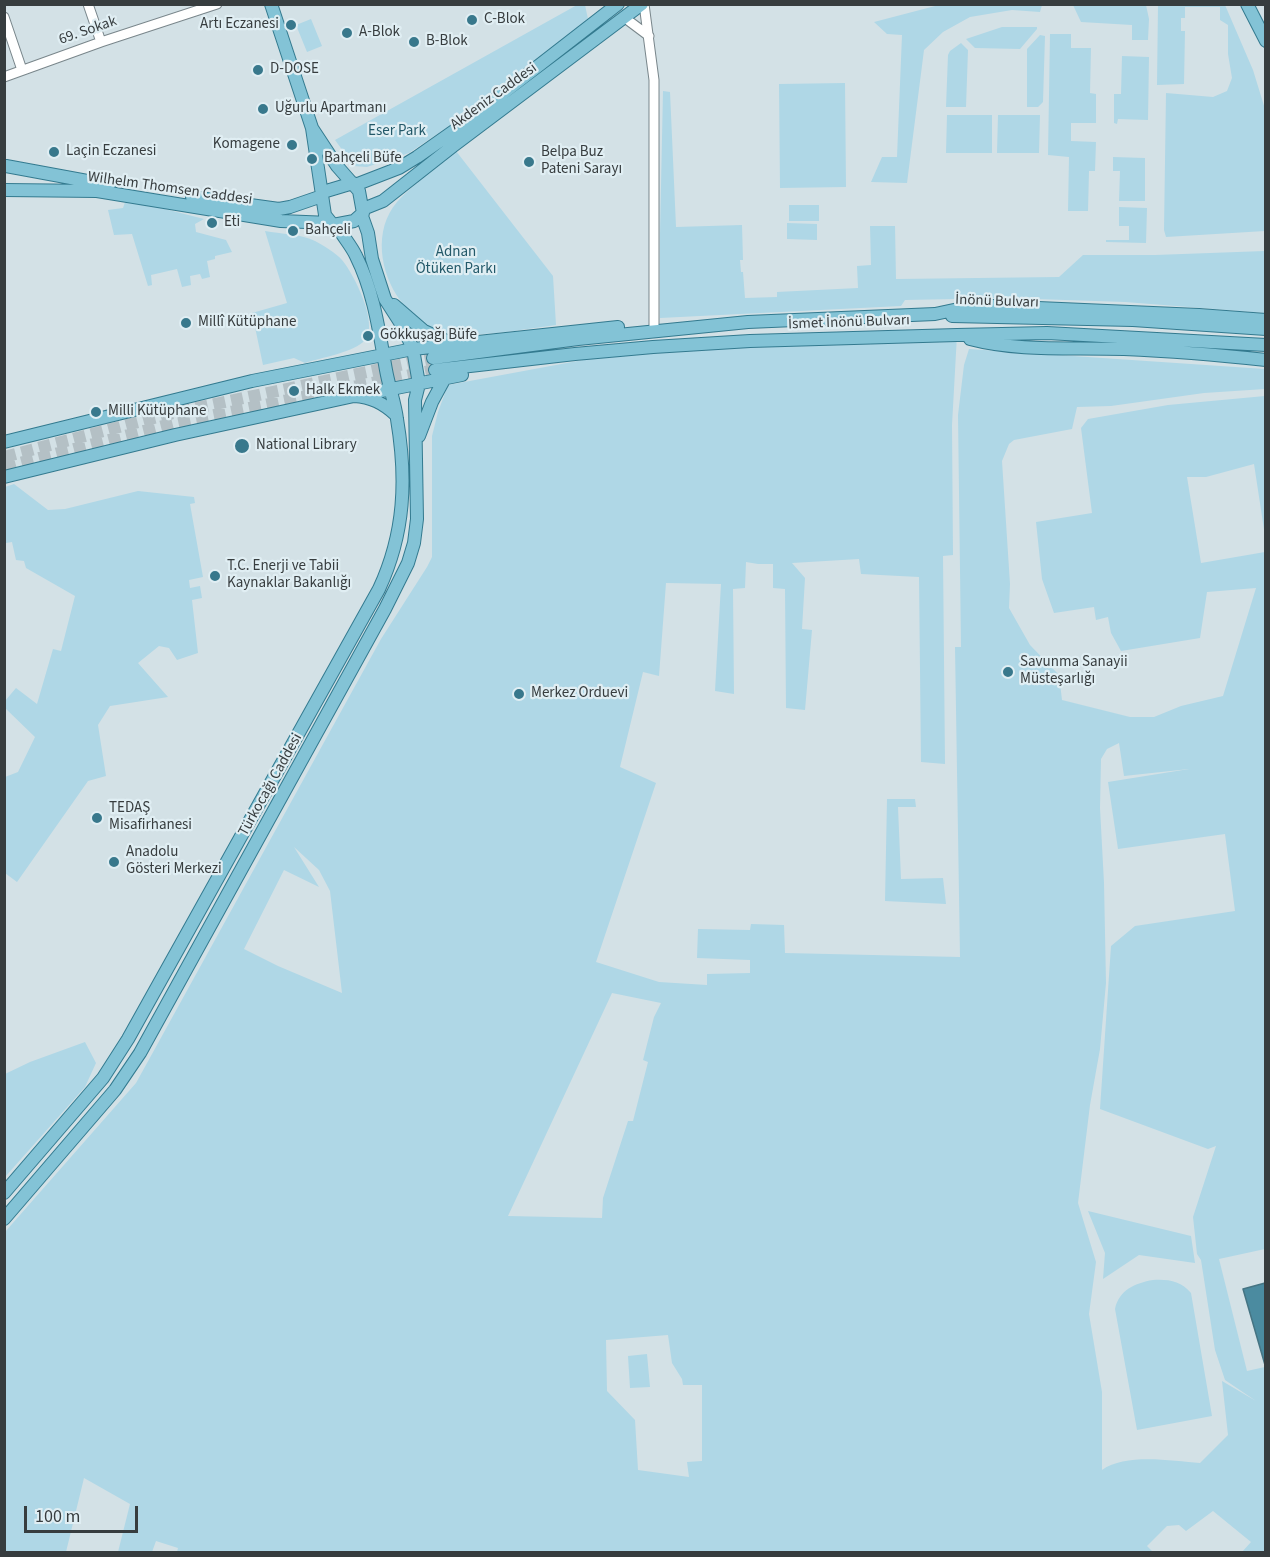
<!DOCTYPE html>
<html>
<head>
<meta charset="utf-8">
<style>
	body { margin:0 }
	#map { position:relative; width:1270px; height:1557px; overflow:hidden; background:#d3e1e6; font-family:"Source Sans 3",sans-serif }
	canvas { display:block }
	.frame { position:absolute; inset:0; border:6px solid #373d3f; pointer-events:none }
	.scale { position:absolute; left:24px; top:1506px; width:114px; height:27px; box-sizing:border-box; border:3px solid #373d3f; border-top:0; padding-left:8px; font-size:18px; line-height:21px; white-space:nowrap; color:#373d3f; -webkit-text-stroke:4px #e0eef3; paint-order:stroke }
</style>
</head>
<body>
<div id="map">
<canvas width="1270" height="1557"></canvas>
<div class="frame"></div>
<div class="scale">100 m</div>
</div>
<script>
const ctx = document.querySelector('canvas').getContext('2d');
ctx.lineJoin = 'round';
function paint(path, color) {
  ctx.fillStyle = color;
  ctx.fill(path, 'evenodd');
}
function trace(path, color, width, dash) {
  ctx.strokeStyle = color;
  ctx.lineWidth = width;
  ctx.lineCap = dash ? 'butt' : 'round';
  ctx.setLineDash(dash || []);
  ctx.stroke(path);
}
function label(font, color, halo, rows, align = 'center') {
  ctx.font = font + ' "Source Sans 3",sans-serif';
  ctx.lineWidth = 4.5;
  ctx.setLineDash([]);
  ctx.textBaseline = 'middle';
  ctx.strokeStyle = halo;
  ctx.fillStyle = color;
  for (const [text, x, y, turn = 0] of rows) {
    ctx.save();
    ctx.translate(x, y);
    ctx.rotate((+turn || 0) * Math.PI / 180);
    ctx.textAlign = isNaN(turn) ? turn : align;
    if (halo) ctx.strokeText(text, 0, 0);
    ctx.fillText(text, 0, 0);
    ctx.restore();
  }
}
const green = new Path2D(`
	M577,5H585L588,19L485,102L409,153L367,167L354,166L335,140Z
	M939,5H1042L1040,12L1012,10L970,17L943,32L924,50L907,183L871,182L882,157H897L902,35L887,34L874,22Z
	M1073,5H1146L1149,19L1148,40H1132V25L1081,22Z
	M1158,5H1225L1253,70L1265,109V231L1166,237L1164,230L1166,93L1213,97L1227,91L1232,78L1228,54V25L1220,20V7H1185V18H1181V31H1185L1184,84L1157,85Z
	M311,19L322,46L307,52L296,25Z
	M1002,27H1037V29L1020,49L975,48L966,39Z
	M1050,34H1071V48H1091L1090,93L1096,94V123H1071V141L1096,142L1095,171H1089L1088,211H1068L1069,157L1048,155Z
	M1040,35L1045,36L1043,102L1038,107H1027V49Z
	M961,43L968,50L966,107H946L948,55L950,51Z
	M1122,56L1149,57L1148,120L1118,119L1117,124L1114,123V94H1121Z
	M845,83L846,187L780,188L779,84Z
	M663,91L670,92L676,227L742,225L743,260H740L741,272H743L745,298L777,297V292L858,288L857,266L871,265L870,226H895L896,279L1059,277L1083,255H1155L1265,251V313L1125,302L1006,298L905,300L901,306L660,318V234Z
	M947,115H992V153H946Z
	M998,115H1040L1039,153H997Z
	M456,151L553,276L556,325C517,330 472,340 433,331C420,327 408,310 400,300C380,273 373,230 397,202C414,183 437,168 456,151Z
	M1113,157L1145,158V201H1119L1120,171H1113Z
	M126,199L204,219L195,224L196,232L226,240L232,252L215,256V259L207,261L210,277L202,279L200,274L190,276L191,285L182,287L177,269L151,275L152,285L148,286L132,234L114,235L108,210L123,208Z
	M789,205H819V221H789Z
	M1119,207L1147,208L1146,243L1106,242V240H1129V226H1119Z
	M787,223L817,224V240L787,239Z
	M265,231C280,234 302,234 315,241C323,245 336,253 342,260C354,274 379,324 365,340C355,352 320,358 305,363L294,358L263,365L252,313L287,303Z
	M957,335L952,425L953,555L943,556L945,764L921,762L919,577L861,574L859,559L792,563L805,578L802,629L812,630L805,710L786,708L785,589L773,588V564H758L746,562L745,588L733,589L734,694L715,691L721,584L666,583L659,676L643,672L620,767L656,783L596,962L659,982L707,985V974L750,973V960L697,958L698,929L750,930L751,924L784,925L785,953L960,957L955,647H961L958,415L964,365L969,349L1265,369V389L1204,393L1111,406L1077,407L1072,429L1014,440L1009,444L1002,461L1010,584L1009,608L1030,645L1059,675L1062,700L1130,717H1154L1181,706L1223,696L1256,588L1207,592L1200,638L1121,651L1111,633L1108,617L1096,620L1094,607L1054,613L1042,579L1036,522L1092,513L1081,428L1088,419L1168,405L1265,396V536L1254,464L1206,477H1187L1201,563L1265,552V1249L1219,1259L1247,1371L1265,1367L1266,1523L1264,1526L1265,1552H1242L1251,1542L1213,1511L1186,1531L1179,1525L1167,1526L1147,1546L1153,1552H177L178,1548L156,1541L152,1552H118L130,1504L84,1478L66,1552H5V1232L136,1083L381,639L427,567L432,557V436L438,412L448,385L610,355ZM1119,743L1124,776L1189,769L1108,782L1118,849L1225,834L1235,911L1135,926L1111,946L1100,1109L1208,1149L1216,1146L1193,1217L1197,1254L1201,1260L1215,1350L1225,1380L1256,1401L1222,1381L1228,1435L1200,1463C1171,1461 1126,1453 1102,1470V1392L1089,1314L1096,1262L1078,1203L1090,1105L1100,1049L1106,983L1104,883L1100,808L1101,759L1107,749ZM294,847L319,870L330,891L342,993L278,966L244,949L284,870L319,887ZM612,993L661,1003L654,1017L643,1060L648,1062L633,1121H628L603,1198L602,1218L508,1216ZM668,1335L672,1363L682,1379L683,1385H702V1461L687,1462L689,1477L638,1470L635,1420L607,1391L606,1340Z
	M14,484L48,510L65,509L138,491L194,497L195,503L190,504L203,577L189,580L190,588L200,586L202,598L192,600L198,653L177,660L169,648L159,646L138,663L168,697L110,706L98,725L106,776L88,781L17,882L5,873V777L18,772L35,737L5,708V701L16,688L37,704L53,649L61,651L75,596L26,568L24,561L16,560L12,542L6,543V548H5V487Z
	M887,799H915L916,807H898L901,879L943,878L946,904L885,901Z
	M85,1042L96,1063L85,1087L5,1177V1074L30,1062Z
	M1088,1211L1191,1236L1195,1263L1139,1255L1103,1279L1105,1253Z
	M1153,1280C1168,1279 1181,1281 1191,1293L1212,1416L1137,1430L1115,1309C1119,1290 1135,1283 1153,1280Z
	M647,1354L650,1387L630,1388L628,1356Z`);
const water = new Path2D(`
	M1265,1283L1266,1365H1265L1243,1289Z`);
const majorTunnel = new Path2D(`
	M4,457L173,413L433,358
	M4,467L175,423L435,370`);
const minor = new Path2D(`
	M88,4L101,42
	M644,4L654,80V327
	M4,17L22,70
	M625,18L649,36
	M4,77L101,42L217,4`);
const major = new Path2D(`
	M271,4L312,128L325,215L333,225L354,221L363,213L359,191L337,166L312,128
	M1247,4L1266,41
	M6,166L109,185
	M355,185L399,168L417,157L461,126L618,4
	M5,190L97,191L281,221L330,223
	M323,192L353,183
	M192,197L279,209L290,207L322,196
	M363,209L383,201L453,146L642,4
	M394,305L424,331L451,343
	M952,316L1133,320L1266,329
	M970,339C1019,352 1073,347 1124,349C1171,351 1219,355 1266,360
	M433,358L578,339L748,322L935,314L963,308L992,306L1199,315L1266,320
	M435,370L575,354L653,347L750,341L957,335L1047,333L1266,345
	M361,395L462,375
	M419,436L432,402L445,378
	M4,442L252,381L348,362L413,349L618,327
	M4,477L175,435L354,396C371,397 383,403 396,415
	M4,1193L103,1078L128,1039L379,589C405,533 407,479 397,419C395,403 389,387 386,370C379,331 374,292 356,256C351,245 342,236 337,225
	M4,1219L115,1090L140,1053L385,609L408,563L414,543L417,519L415,400L419,384L413,349L403,327L385,299L372,259L368,233L362,216`);
const markers = [
	[472,20,6,"#38788c"],
	[291,25,6,"#38788c"],
	[347,33,6,"#38788c"],
	[414,42,6,"#38788c"],
	[258,70,6,"#38788c"],
	[263,109,6,"#38788c"],
	[292,145,6,"#38788c"],
	[54,152,6,"#38788c"],
	[312,159,6,"#38788c"],
	[529,162,6,"#38788c"],
	[212,223,6,"#38788c"],
	[293,231,6,"#38788c"],
	[186,323,6,"#38788c"],
	[368,336,6,"#38788c"],
	[294,391,6,"#38788c"],
	[96,412,6,"#38788c"],
	[242,446,8,"#38788c"],
	[215,576,6,"#38788c"],
	[1008,672,6,"#38788c"],
	[519,694,6,"#38788c"],
	[97,818,6,"#38788c"],
	[114,862,6,"#38788c"]
];
const poiNames = [
	["C-Blok",484,20],
	["Artı Eczanesi",279,25,"right"],
	["A-Blok",359,33],
	["B-Blok",426,42],
	["D-DOSE",270,70],
	["Uğurlu Apartmanı",275,109],
	["Komagene",280,145,"right"],
	["Laçin Eczanesi",66,152],
	["Belpa Buz",541,153],
	["Pateni Sarayı",541,170],
	["Bahçeli Büfe",324,159],
	["Eti",224,223],
	["Bahçeli",305,231],
	["Millî Kütüphane",198,323],
	["Gökkuşağı Büfe",380,336],
	["Halk Ekmek",306,391],
	["Milli Kütüphane",108,412],
	["National Library",256,446],
	["T.C. Enerji ve Tabii",227,567],
	["Kaynaklar Bakanlığı",227,584],
	["Savunma Sanayii",1020,663],
	["Müsteşarlığı",1020,680],
	["Merkez Orduevi",531,694],
	["TEDAŞ",109,809],
	["Misafirhanesi",109,826],
	["Anadolu",126,853],
	["Gösteri Merkezi",126,870]
];
const streetNames = [
	["69. Sokak",88,31,-19],
	["Akdeniz Caddesi",494,97,-36],
	["Wilhelm Thomsen Caddesi",170,189,8],
	["İnönü Bulvarı",997,302,2],
	["İsmet İnönü Bulvarı",849,323,-2],
	["Türkocağı Caddesi",271,785,-61]
];
const parkNames = [
	["Eser Park",397,132],
	["Adnan",456,253],
	["Ötüken Parkı",456,270]
];
paint(green, '#afd7e6');
paint(water, '#4b8ba0');
trace(water, '#457483', 1.5);
trace(majorTunnel, '#b4c0c5', 12, [12, 6]);
trace(minor, '#79868b', 11);
trace(major, '#337a8f', 14);
trace(minor, '#fff', 9);
trace(major, '#83c3d6', 12);
for (const [x, y, r, color] of markers) {
  const dot = new Path2D();
  dot.arc(x, y, r, 0, 2 * Math.PI);
  ctx.fillStyle = color;
  ctx.fill(dot);
  trace(dot, '#e0eef3', 2);
}
label('15px', '#373d3f', '#e0eef3', poiNames, 'left');
label('15px', '#373d3f', '#e0eef3', streetNames);
label('15px', '#235969', '#e0eef3', parkNames);
</script>
</body>
</html>
